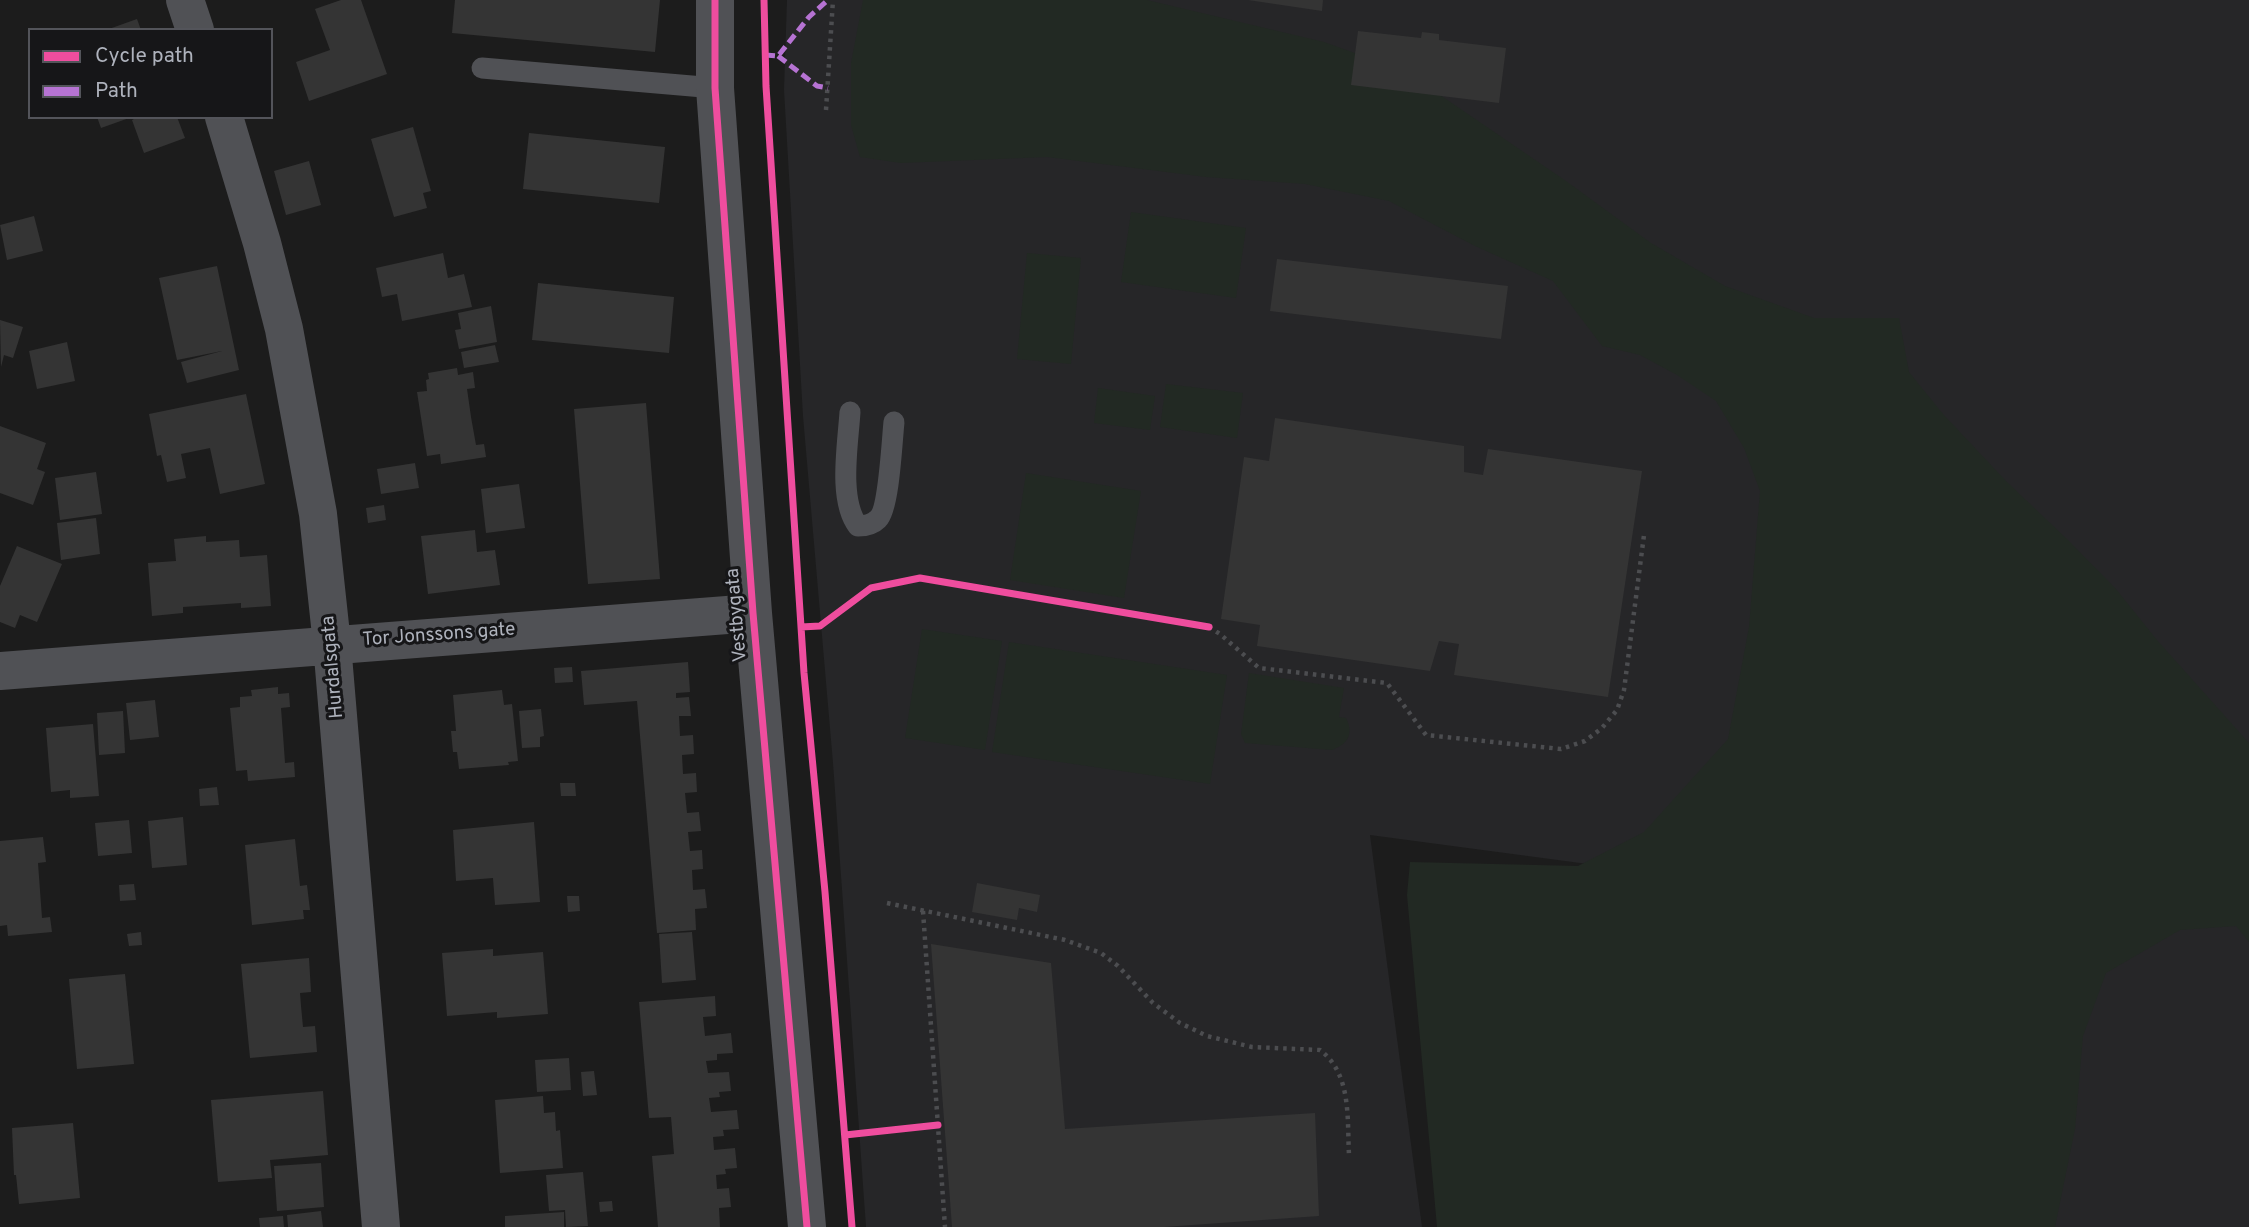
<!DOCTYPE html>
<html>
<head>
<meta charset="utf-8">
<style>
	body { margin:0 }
	#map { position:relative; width:2249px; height:1227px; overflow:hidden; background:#1c1c1c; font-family:Overpass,sans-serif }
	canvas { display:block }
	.legend { position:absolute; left:28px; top:28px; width:245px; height:91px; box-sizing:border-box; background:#161618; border:2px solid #53545a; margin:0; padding:9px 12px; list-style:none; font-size:21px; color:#aeb2bc }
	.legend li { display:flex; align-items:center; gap:14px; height:35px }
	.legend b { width:35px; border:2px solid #53545a }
</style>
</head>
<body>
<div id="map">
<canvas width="2249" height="1227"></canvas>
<ul class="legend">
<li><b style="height:9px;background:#ef4d9e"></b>Cycle path</li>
<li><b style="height:9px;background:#b673d3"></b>Path</li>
</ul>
</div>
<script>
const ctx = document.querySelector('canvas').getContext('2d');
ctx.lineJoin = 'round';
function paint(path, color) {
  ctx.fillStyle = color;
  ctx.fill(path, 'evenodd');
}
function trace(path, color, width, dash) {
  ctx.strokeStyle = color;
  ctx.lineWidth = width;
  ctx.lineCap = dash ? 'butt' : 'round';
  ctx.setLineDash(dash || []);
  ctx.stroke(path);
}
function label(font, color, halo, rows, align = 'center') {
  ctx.font = font + ' Overpass,sans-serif';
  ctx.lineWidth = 6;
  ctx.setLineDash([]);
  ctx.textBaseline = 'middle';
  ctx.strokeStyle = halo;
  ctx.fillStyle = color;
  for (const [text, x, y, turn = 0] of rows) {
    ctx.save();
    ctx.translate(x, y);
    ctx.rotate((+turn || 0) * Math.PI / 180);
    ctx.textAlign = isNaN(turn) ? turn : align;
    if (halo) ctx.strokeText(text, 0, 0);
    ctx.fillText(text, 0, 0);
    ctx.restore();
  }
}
const built = new Path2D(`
	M787,0H2249V1227H1709L1798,892L1370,835L1422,1227H866L833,763L803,416L784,90Z`);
const green = new Path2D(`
	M863,0H1147L1324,42L1405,71L1566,181L1651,243L1725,286L1814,318H1899L1909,372L1943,414L2007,482L2068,540L2116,589L2157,640L2249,743V942L2236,926L2180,930L2106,973L2083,1036L2075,1129L2055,1227H1437L1407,895L1410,862L1578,866L1644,832L1728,739L1749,627L1760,491L1744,448L1716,401L1677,375L1640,355L1602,346L1553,281L1475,246L1389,201L1305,184L1206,177L1047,157L901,163L860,157L851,125V63Z
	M1131,212L1246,228L1236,298L1121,282Z
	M1027,253L1081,258L1071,364L1017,359Z
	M1166,384L1243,393L1237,438L1160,427Z
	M1098,388L1155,396L1150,430L1094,423Z
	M1026,473L1141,491L1124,598L1010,580Z
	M922,629L1002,641L985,750L905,738Z
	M1009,642L1227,675L1210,784L992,752Z
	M1249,673L1344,688L1339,717L1346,718C1354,734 1348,744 1332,750L1245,743L1241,734Z`);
const building = new Path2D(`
	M341,0H361L387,74L309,101L296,62L330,50L315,9Z
	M455,0H660L655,52L452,33Z
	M1248,0H1323L1322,11Z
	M137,19L141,30H109V29Z
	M1358,31L1421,38L1422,32L1439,34V40L1506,48L1499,103L1351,85Z
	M97,117H129V118L101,128Z
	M138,117H177L185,138L144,153L132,120Z
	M413,127L431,191L423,193L427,208L394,217L371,139Z
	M529,133L665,147L659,203L523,189Z
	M309,161L321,205L286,215L274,171Z
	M34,216L43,251L7,260L0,225Z
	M443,253L448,278L464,274L472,307L402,321L397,294L382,297L376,268Z
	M1277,259L1508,286L1501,339L1270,311Z
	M217,266L239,370L187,383L181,362L222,351L177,360L159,278Z
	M538,283L674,297L669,353L532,340Z
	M491,306L497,342L459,349L455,330L461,329L458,313Z
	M0,320L23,327L13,358L4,355L1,367Z
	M67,342L75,381L37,389L29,351Z
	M495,345L499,362L464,368L461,352Z
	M457,368L458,375L473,372L475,388L467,389L471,417L476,445L484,444L486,457L441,464L440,454L427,456L417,392L427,391L426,380L429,379L428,373Z
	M246,394L265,484L220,494L210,448L181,454L186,478L167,482L161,455L157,456L149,414Z
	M646,403L660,579L588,584L574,409Z
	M1275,418L1464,446V472L1483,475L1488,449L1642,471L1608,697L1454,675L1459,644L1439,641L1430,671L1257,646L1260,625L1221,619L1244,457L1269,461Z
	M0,426L46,443L37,469L45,472L33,505L0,493Z
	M415,463L419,488L381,494L377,469Z
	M96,472L102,514L60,520L55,478Z
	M519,484L525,528L486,533L481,489Z
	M384,505L386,520L368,523L366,508Z
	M96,518L100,554L61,560L57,523Z
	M475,530L477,552L495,550L500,585L428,594L421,536Z
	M206,536V542L239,540L240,557L267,555L271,606L241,608V603L183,607V613L152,616L148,563L176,561L174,539Z
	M17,546L62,564L37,622L20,615L15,628L0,622V586Z
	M688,662L690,692L676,693V698L689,697L691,716H679L680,736L693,735L694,754L682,755L683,774L696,773L697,792L685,793L687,813L699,812L701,831L688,832L690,851L702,850L703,869L692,870L693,890L705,889L707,908L695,909L696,930L657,933L637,701L584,705L581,671Z
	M572,667L573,682L555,683L554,668Z
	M278,687V694L289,693L290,707L281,708L283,735L285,763L294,762L295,777L248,781L247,770L236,771L230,708L240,707V697L252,696L251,690Z
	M502,690L504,705L512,704L518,761L508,762L509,765L459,769L457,752H453L451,731H456L453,695Z
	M155,700L159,737L130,740L126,703Z
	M541,709L544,736L540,737V747L522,748L519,711Z
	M123,711L125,753L99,755L97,713Z
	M93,724L99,796L70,798V790L51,792L46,728Z
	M560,783H575L576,796H561Z
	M217,787L219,805L200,806L199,789Z
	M183,817L187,865L152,868L148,821Z
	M129,820L132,853L98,856L95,823Z
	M534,822L540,902L495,905L493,878L456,881L453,830Z
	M43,837L46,862L38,863L42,918L50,917L52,932L8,936L7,925L0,926V841Z
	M295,839L300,886L307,885L310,910H303L304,919L252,925L245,845Z
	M977,883L1040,895L1037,912L1019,908L1017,920L972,912Z
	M134,884L136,900L120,901L119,885Z
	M567,896H579L580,911L568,912Z
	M141,932L142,945L129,946L127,934Z
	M692,932L696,980L662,983L659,934Z
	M931,944L1051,963L1065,1129L1315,1113L1319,1216L1164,1227H952Z
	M493,949V956L543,952L548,1014L497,1018V1012L447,1016L442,953Z
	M309,958L311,992L300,993L301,1006L303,1027L315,1026L317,1052L250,1058L241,964Z
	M125,974L134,1064L77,1069L69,979Z
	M715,996L716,1016L703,1017L705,1036L731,1033L733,1053L717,1054V1060L706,1061L708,1073L729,1072L731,1091L719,1092L720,1097L709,1098L711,1112L737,1110L739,1129L723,1130L724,1136L713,1137L714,1150L735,1148L737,1168L725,1169L726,1174L716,1175L717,1189L729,1188L731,1207L719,1208L720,1227H658L652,1156L674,1154L671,1117L649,1118L639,1002Z
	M569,1058L571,1090L537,1092L535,1060Z
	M594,1071L597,1095L583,1096L581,1072Z
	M323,1091L328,1155L270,1160L272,1178L218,1182L211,1100Z
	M543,1096L544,1113L555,1112L556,1131L560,1130L563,1168L500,1173L495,1100Z
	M73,1123L80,1198L19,1204L16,1175H14L12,1128Z
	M321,1163L324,1207L277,1211L274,1166Z
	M583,1172L588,1226L566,1227L565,1210L549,1211L546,1175Z
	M612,1201L613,1211L600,1212L599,1202Z
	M321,1211L323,1227H288L287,1215Z
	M564,1212V1227H505V1216Z
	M283,1216L284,1227H260L259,1218Z`);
const path = new Path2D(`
	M826,110L833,0
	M1209,627L1220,634L1259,668L1387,683L1426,735L1561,749L1585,741L1602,728L1617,710L1624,690L1644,535
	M887,903L1065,940L1101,953L1118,966L1153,1003L1180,1023L1207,1036L1252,1047L1320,1050C1352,1074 1347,1119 1349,1155
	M923,911L945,1227`);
const service = new Path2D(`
	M482,68L715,88
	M850,412C848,444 838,500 858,526C865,526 873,524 878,519C889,509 892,440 894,422`);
const minor = new Path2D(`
	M185,0L195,30
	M715,0V88L753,613L807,1227
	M224,117L262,243L284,329L318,514L332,644L381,1227
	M0,671L753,613`);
const quiet = new Path2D(`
	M765,55L778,56L809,17L828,0
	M778,56L817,86L828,88`);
const cycleway = new Path2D(`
	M715,0V88L753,613L807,1227
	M764,0L766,86L804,673L825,892L852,1227
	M801,627L820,626L871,588L920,578L1209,627
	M845,1135L938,1125`);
const streetNames = [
	["Vestbygata",738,615,-95],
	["Tor Jonssons gate",439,636,-4],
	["Hurdalsgata",334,667,-95]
];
paint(built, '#262628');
paint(green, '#222923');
paint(building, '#343434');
trace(path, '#4c4d50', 4.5, [3.5, 5]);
trace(service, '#505155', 21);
trace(minor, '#505155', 38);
trace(quiet, '#b673d3', 5, [10, 5]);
trace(cycleway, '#ef4d9e', 7);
label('19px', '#aeb2bc', '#161618', streetNames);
</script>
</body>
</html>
